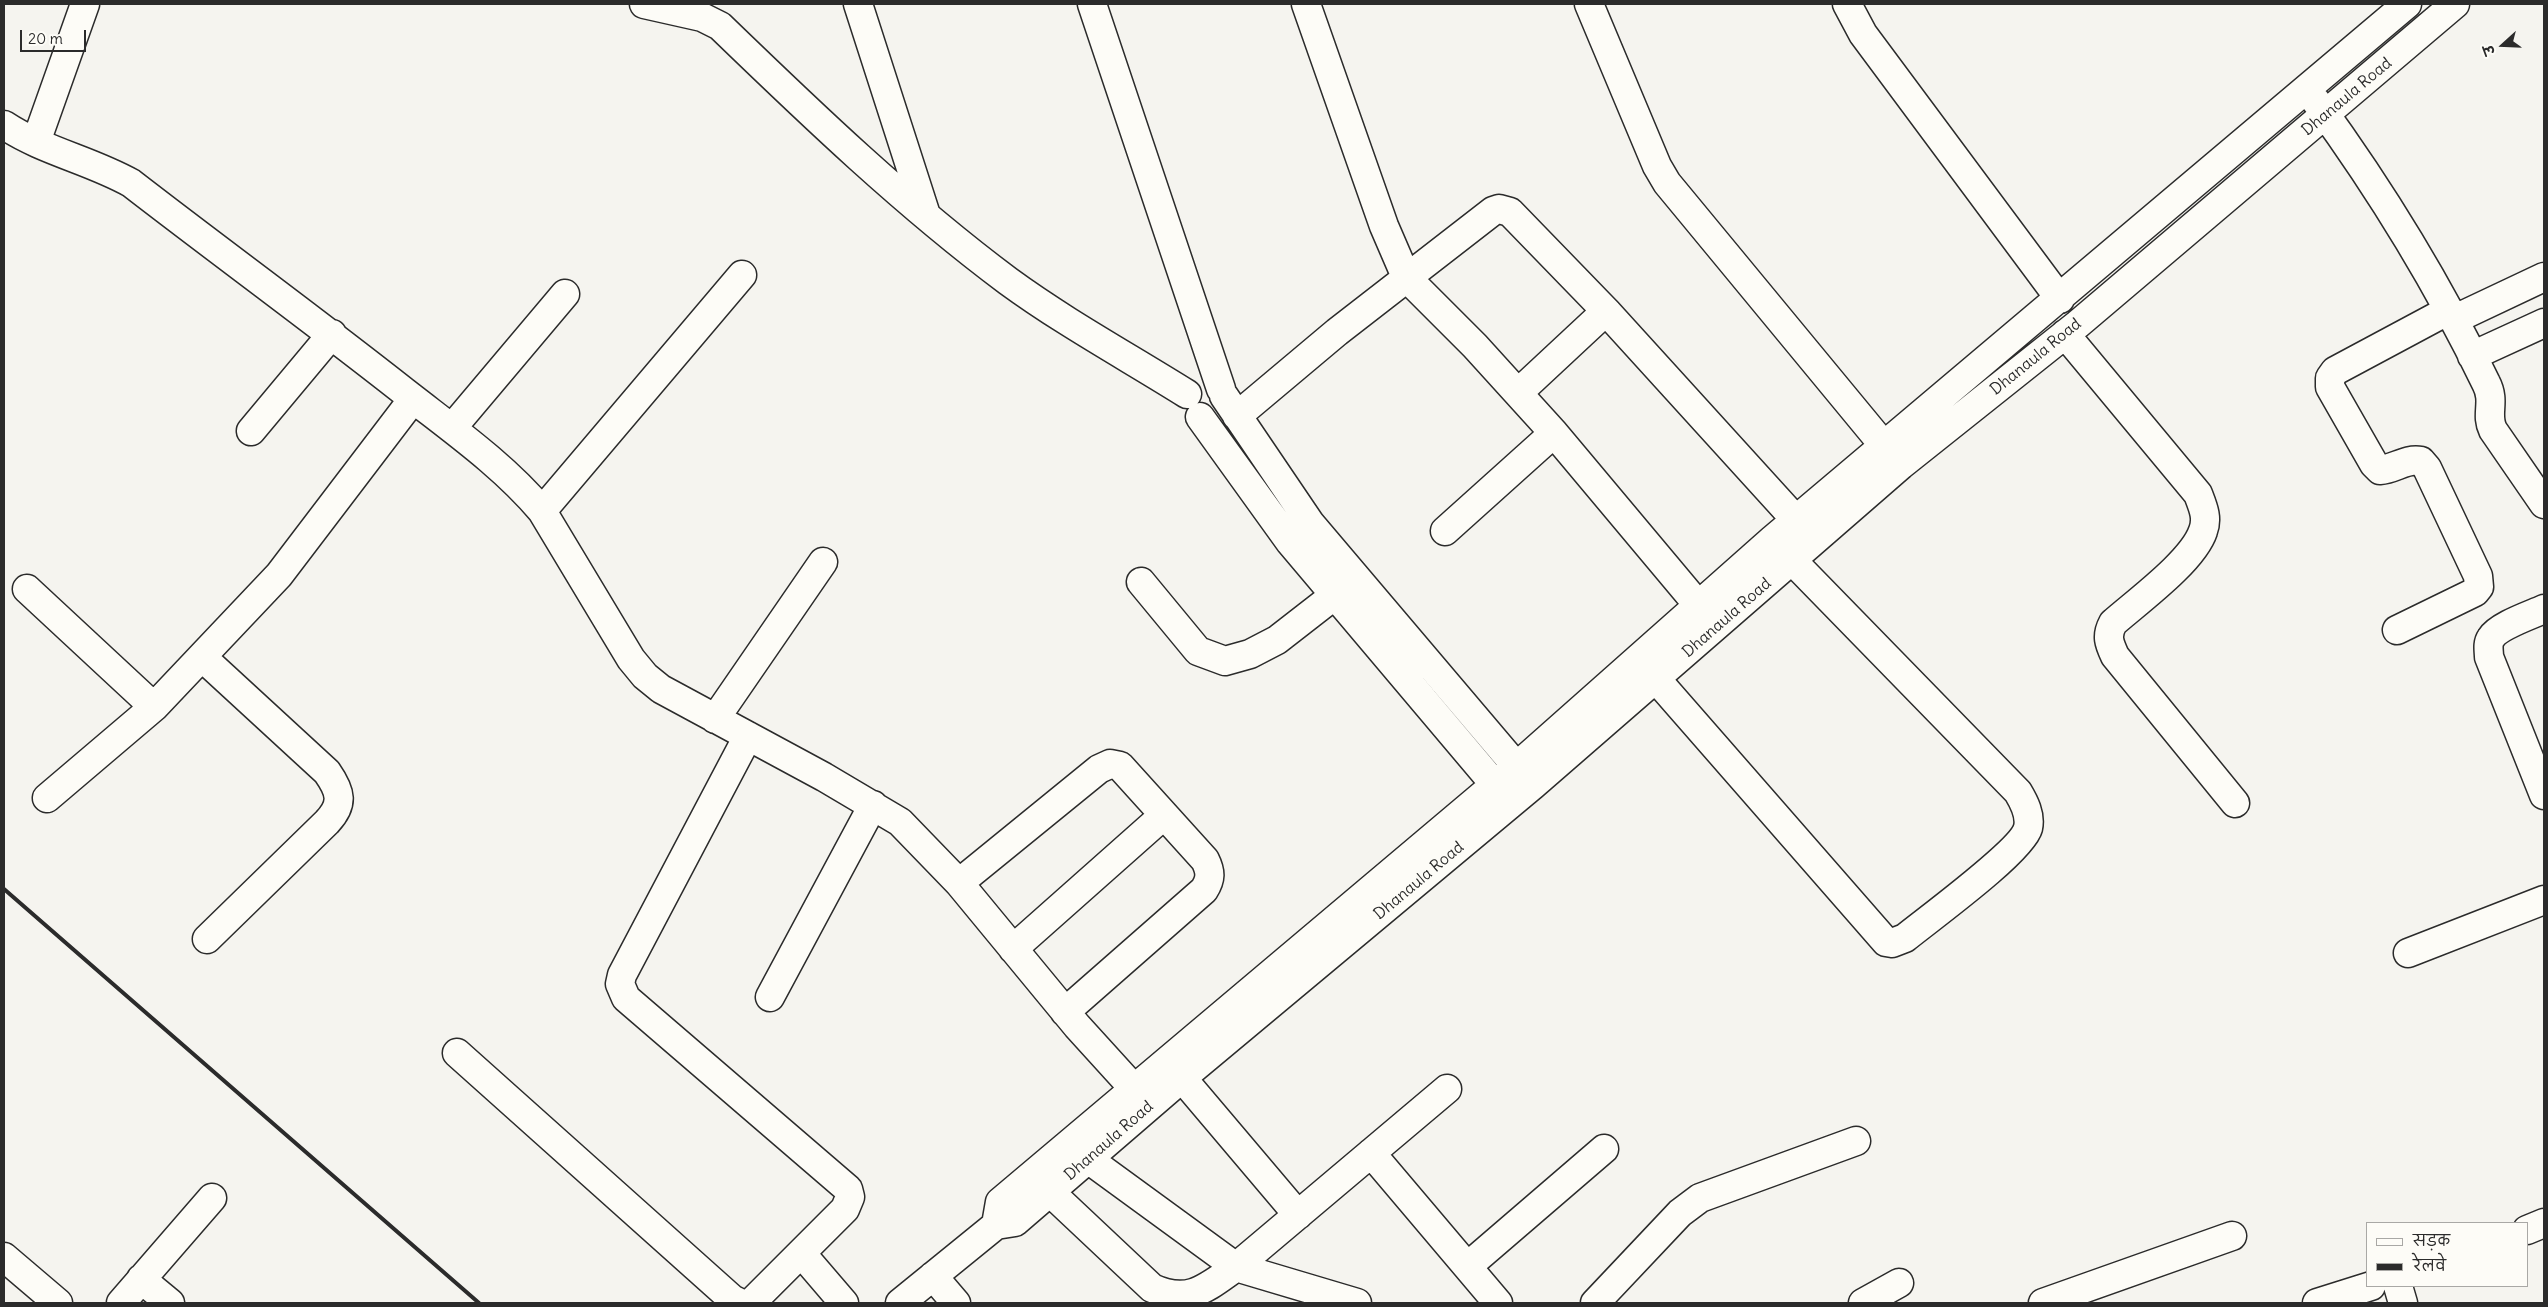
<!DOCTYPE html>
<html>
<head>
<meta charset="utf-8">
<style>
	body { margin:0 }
	#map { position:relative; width:2548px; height:1307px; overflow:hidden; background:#f5f4ef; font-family:Delius,"Playpen Sans Deva",sans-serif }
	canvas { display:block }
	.frame { position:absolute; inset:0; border:5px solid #2b2b2b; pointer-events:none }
	.legend { position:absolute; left:2366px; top:1222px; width:162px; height:65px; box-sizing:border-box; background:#fdfcf7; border:1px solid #a9a8a5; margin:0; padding:6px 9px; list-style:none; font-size:15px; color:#2b2b2b }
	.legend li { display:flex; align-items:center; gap:10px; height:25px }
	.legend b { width:25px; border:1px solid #a9a8a5 }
	.north { position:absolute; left:2478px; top:20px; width:50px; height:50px; -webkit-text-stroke:4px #fdfcf7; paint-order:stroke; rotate:250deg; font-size:14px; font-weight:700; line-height:20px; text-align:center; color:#2b2b2b }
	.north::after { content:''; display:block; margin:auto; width:18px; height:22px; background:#2b2b2b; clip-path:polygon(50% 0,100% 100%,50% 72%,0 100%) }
	.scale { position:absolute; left:20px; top:30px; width:66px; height:22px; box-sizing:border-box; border:2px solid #2b2b2b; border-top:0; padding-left:6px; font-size:15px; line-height:18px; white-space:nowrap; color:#2b2b2b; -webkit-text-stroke:4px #fdfcf7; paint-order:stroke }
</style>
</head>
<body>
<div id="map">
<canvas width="2548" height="1307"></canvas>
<div class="frame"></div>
<ul class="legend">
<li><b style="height:6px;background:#fdfcf7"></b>सड़क</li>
<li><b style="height:6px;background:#2b2b2b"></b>रेलवे</li>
</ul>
<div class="north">उ</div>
<div class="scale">20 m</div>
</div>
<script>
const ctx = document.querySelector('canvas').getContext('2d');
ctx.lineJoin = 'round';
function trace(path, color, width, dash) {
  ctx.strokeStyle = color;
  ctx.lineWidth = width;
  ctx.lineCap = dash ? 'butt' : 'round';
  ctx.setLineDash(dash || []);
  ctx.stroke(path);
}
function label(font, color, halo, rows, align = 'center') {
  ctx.font = font + ' Delius,sans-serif';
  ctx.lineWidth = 4;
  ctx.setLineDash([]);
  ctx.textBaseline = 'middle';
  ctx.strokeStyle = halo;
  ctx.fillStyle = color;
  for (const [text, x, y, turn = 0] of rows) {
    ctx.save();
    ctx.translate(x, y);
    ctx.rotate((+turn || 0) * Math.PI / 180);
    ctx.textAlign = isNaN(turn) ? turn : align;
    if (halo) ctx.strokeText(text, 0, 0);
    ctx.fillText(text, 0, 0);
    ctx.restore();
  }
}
const minor = new Path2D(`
	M644,4L702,17L720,26C812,115 905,204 1008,281C1064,322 1128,357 1187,394
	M858,4L926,215
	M1092,4L1221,389
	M1306,4L1384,226L1406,277L1475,346L1554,433L1699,606
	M1589,4L1657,166L1667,183L1895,459
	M1847,4L1863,34L2060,299
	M2315,100C2380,189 2438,283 2486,383C2496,402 2485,414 2493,430L2544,504
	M4,125C43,151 90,160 131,183C224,255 319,324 411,397C456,432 505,467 542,511L631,659L645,676L661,689L824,777L900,822L959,883L1077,1026L1147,1103
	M36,142L85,4
	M2455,319L2544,277
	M2065,334L2198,494C2203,507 2208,518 2203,531C2193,561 2138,601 2113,623C2106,636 2109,643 2115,656L2235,803
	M2472,356L2544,323
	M1518,393L1606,311
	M1224,396L1310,523L1528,780
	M1237,416L1337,332L1493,211L1499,209L1510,212L1606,311L1796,520
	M1200,417L1290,542L1507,799
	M452,428L565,294
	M251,431L332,334
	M542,511L742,275
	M1445,531L1554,433
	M1141,582L1198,651L1225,661L1250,654L1277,640L1349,584
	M27,589L154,707
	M2544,609C2531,615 2498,626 2491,638C2487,644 2489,651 2489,657L2544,795
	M2397,630L2475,592L2479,587L2478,576L2427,468L2421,461C2406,458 2395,469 2380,470L2374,464L2330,387V378L2335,371L2449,310
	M202,657L327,772C341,792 344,804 327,822L207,939
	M1657,680L1886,942L1892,943L1905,938C1927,920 2022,851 2028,828C2031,815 2024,802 2018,792L1780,548
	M715,719L823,562
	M748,736L622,975L620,984L626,998L848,1189L850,1197L845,1209L751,1303
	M47,798L154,707L279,575L413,399
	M959,883L1099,769L1110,764L1120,766L1205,860C1211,872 1211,879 1204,890L1065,1012
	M1013,949L1164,815
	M2408,953L2544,900
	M770,997L873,805
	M457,1053L732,1299L740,1303
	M1182,1078L1298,1215
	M1371,1153L1498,1303
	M1088,1159L1236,1267L1357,1303
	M1050,1192L1152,1288C1189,1305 1206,1288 1236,1267L1447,1089
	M996,1225L1000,1202L1516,767L1772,540L2407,4
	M2527,1230L2544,1223
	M802,1254L844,1303
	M4,1257L58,1303
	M1468,1266L1604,1149
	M933,1276L956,1303
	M141,1279L170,1303
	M2398,1286L2403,1303
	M121,1303L212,1198
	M900,1303L996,1225L1015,1222L1182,1078L1533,785L1901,465L2078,324L2455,4
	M1595,1303L1680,1213L1700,1198L1856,1141
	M1863,1303L1899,1283
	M2043,1303L2232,1236
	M2317,1303L2371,1286`);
const rail = new Path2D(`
	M4,889L479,1303`);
const streetNames = [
	["Dhanaula Road",2347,97,-40],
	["Dhanaula Road",2036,357,-39],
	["Dhanaula Road",1727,618,-41],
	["Dhanaula Road",1419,881,-40],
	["Dhanaula Road",1109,1141,-41]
];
trace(minor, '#2b2b2b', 31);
trace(minor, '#fdfcf7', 28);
trace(rail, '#2b2b2b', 4);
label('16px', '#2b2b2b', '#fdfcf7', streetNames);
</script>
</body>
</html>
